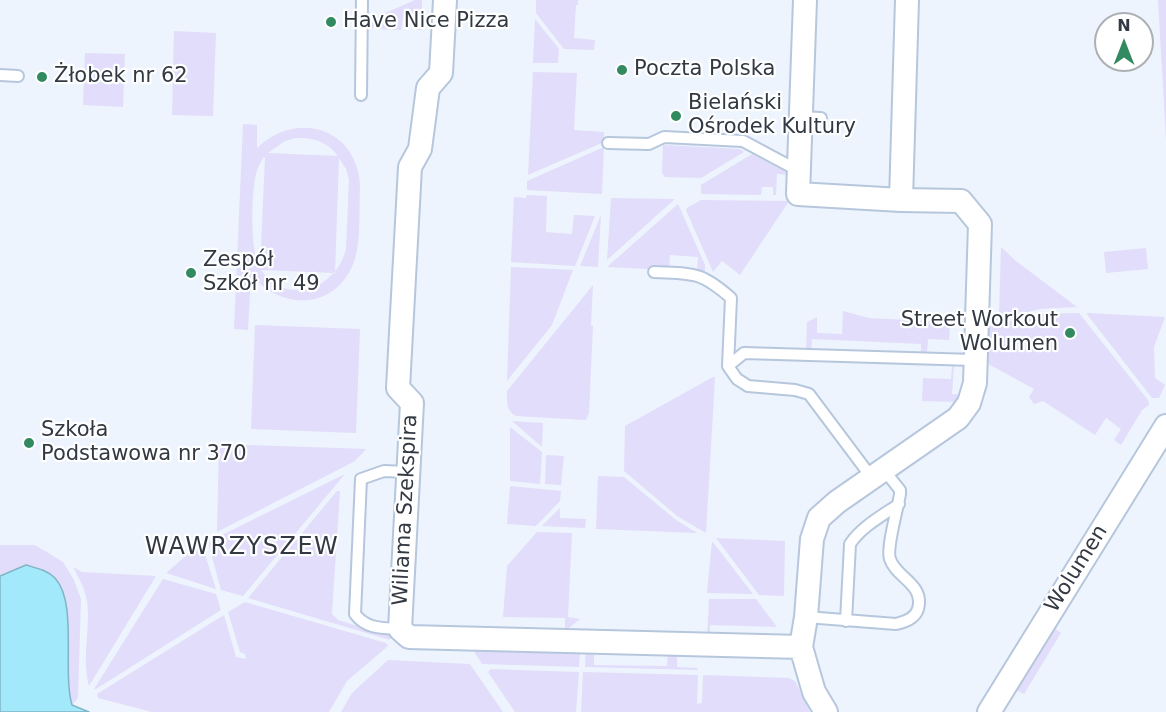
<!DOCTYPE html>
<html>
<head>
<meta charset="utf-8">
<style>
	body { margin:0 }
	#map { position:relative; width:1166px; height:712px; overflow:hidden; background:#edf4fd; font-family:"DejaVu Sans",sans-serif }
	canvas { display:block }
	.north { position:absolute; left:1094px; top:12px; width:60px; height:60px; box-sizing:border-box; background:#fff; border:2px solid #adb0b3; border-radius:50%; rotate:0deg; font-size:16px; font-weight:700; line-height:24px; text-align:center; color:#333942 }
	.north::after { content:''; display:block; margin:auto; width:21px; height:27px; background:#328b60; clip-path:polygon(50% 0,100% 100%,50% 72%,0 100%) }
</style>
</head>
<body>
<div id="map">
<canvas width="1166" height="712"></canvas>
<div class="north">N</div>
</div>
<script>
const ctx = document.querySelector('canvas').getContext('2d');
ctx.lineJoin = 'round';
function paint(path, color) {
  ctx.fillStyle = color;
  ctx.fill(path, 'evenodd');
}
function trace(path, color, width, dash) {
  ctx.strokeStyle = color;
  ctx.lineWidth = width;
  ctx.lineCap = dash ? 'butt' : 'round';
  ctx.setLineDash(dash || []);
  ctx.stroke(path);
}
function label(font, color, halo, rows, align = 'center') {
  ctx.font = font + ' "DejaVu Sans",sans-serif';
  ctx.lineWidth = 4.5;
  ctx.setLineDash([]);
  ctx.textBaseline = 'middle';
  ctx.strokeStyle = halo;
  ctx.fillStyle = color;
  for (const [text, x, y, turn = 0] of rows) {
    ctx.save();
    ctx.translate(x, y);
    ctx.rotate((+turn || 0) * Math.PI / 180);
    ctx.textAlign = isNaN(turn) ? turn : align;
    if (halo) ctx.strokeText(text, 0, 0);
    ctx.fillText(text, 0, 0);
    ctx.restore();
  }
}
const green = new Path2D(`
	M415,0H422V30H417V17L403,18L401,30L377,29L378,26L367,29V21Z
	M536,0H578V5H576L574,38L595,40L594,50L564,49L536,13Z
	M1158,0H1166V139Z
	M535,19L559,49L558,63H533Z
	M174,31L216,33L213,116L172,115Z
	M85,53L125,54L123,107L83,105Z
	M533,72L577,73L574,130L604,132V142L528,175Z
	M243,124L257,125V148C296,110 356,127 360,184C359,207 361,238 355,259C338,310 283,312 251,275L248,330L234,329ZM296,138C313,137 328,142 338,156L268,153L285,141ZM264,157L265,158L260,268C250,253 251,193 256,174C257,168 260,163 264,157ZM339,158L346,169L349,179L346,249C336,289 287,307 261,270L335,273Z
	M663,145L740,149L744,152L701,178L665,177L662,173Z
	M604,147L602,194L527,190V181Z
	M752,154L791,175L777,174L776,195H773V187H762L761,195L701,194V185Z
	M527,195L547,196L546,232L572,234L574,215L595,216L575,266L511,262L514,197L526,198Z
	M611,198L675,199L607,260Z
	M701,200L789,201L740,275L722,261L713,272L686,210L687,208Z
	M678,204L705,265V272H697L698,257L670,255L669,270L607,267Z
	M601,215L598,267L580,266Z
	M1001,247L1016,261L1077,307L1040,309L984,323L986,314H999Z
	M1146,248L1148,269L1106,273L1104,252Z
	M511,267L573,270L552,325L507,381Z
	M593,285L591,325L593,326L589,413L586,420L516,416C506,411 507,402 507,391Z
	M843,311L869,318L946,322L950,325L949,340L928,339L927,354L921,357V344L812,339L811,352H806L807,322L817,317V333L842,334Z
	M1079,313L1148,400L1149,405L1142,410L1121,445L1114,440L1121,429L1106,418L1095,435L1043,401L1034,404L1029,397L1034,389L983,361V328L1039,314Z
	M1086,313L1165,317L1154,347L1155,378L1165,385L1159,398H1152Z
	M255,325L360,329L356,433L251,429Z
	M952,366H954L952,394L965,395L951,413L957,402L922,401L923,378L951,379Z
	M713,377H715L706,533L677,516L624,471L625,426Z
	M512,421L543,423L542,447Z
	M510,427L542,452L540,484L510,481Z
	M219,444L366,449L355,461L217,532Z
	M546,455L564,456L561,485L545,484Z
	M345,474L243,596L221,590L208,542Z
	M598,476L624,477L676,520L697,533L596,529Z
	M510,486L561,491L560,501L536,526L507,524Z
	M337,491H340L332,614L338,620L391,636L390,640L248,598Z
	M560,508V518L586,519L585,528L542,526Z
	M537,532L572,533L568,617L580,619L565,631V618L503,617L507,566Z
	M716,538L785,541L784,596L759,595Z
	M712,541L753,594L707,593Z
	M0,545H35L63,562L74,580L81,599L78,698L72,705L68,692L0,576Z
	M202,545L216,589L166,573L196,547Z
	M73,567L82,572L156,576L89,686C81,658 91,629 87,601C85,589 79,578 73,567Z
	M163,579L216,594L221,610L96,689H94Z
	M709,599H756L777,627L710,625V638H707Z
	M245,602L386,643L388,646L347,681L329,712H152L98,698L97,694L224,615L236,657L246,659L245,654L240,652L228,612Z
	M1054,628L1061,633L1024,694L1016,690Z
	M471,647L580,650L579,667L482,664Z
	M586,650L594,651V665L667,666L668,653L677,654V667L697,668L698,670L585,667Z
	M388,660L470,664L503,712H341L352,693Z
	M491,669L579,672L576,712H515L488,672Z
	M583,672L698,675L697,704L702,703L703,675L789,678L795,681L810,712H581Z`);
const water = new Path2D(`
	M26,565C36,568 47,570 55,578C78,603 62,671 72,705L89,712H0V576Z`);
const lane = new Path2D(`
	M0,75L18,76
	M361,95L362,0
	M800,117L821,118
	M608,143L649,144L664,137L743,141L799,171
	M654,272C694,274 700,271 731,298L728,366L737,379L748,386L795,390L809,394L872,478
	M728,366L744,353L974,360
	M806,617L896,624C904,622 915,619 918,609C925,584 896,578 890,559C886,548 898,508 900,494V490L884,470
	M846,621L850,544C861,527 883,515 899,504
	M400,629C382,628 366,629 355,614L361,479L384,471L407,472`);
const street = new Path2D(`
	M445,0L441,73L428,88L420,149L410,167L398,388L412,403L400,629L409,637L801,647
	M805,0L798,194L901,200L961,201L980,224L975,383L969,403L958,418L837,502L819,518L812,539L806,617L801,647L814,692L826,712
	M901,200L907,0
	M989,712L1166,426`);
const markers = [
	[331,22,6,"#328b60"],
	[622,70,6,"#328b60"],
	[42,77,6,"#328b60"],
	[676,116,6,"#328b60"],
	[191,273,6,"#328b60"],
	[1070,333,6,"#328b60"],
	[29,443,6,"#328b60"]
];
const poiNames = [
	["Have Nice Pizza",343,22],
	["Poczta Polska",634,70],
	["Żłobek nr 62",54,77],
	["Bielański",688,104],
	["Ośrodek Kultury",688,128],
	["Zespół",203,261],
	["Szkół nr 49",203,285],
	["Street Workout",1058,321,"right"],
	["Wolumen",1058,345,"right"],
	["Szkoła",41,431],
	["Podstawowa nr 370",41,455]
];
const streetNames = [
	["Wiliama Szekspira",406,510,-87],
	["Wolumen",1077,569,-58]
];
const quarterNames = [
	["WAWRZYSZEW",242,548]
];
paint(green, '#e2ddfa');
paint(water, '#a2e9fc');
trace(water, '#81b4c4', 1.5);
trace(lane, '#b6c7dd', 14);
trace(street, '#b6c7dd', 26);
trace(lane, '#fff', 10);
trace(street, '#fff', 22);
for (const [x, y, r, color] of markers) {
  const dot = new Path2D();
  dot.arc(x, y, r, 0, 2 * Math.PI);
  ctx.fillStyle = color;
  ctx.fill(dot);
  trace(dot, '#fff', 2);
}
label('21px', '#333942', '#fff', poiNames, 'left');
label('21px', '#333942', '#fff', streetNames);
ctx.letterSpacing = '1.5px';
label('24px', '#333942', '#fff', quarterNames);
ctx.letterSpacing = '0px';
</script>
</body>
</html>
